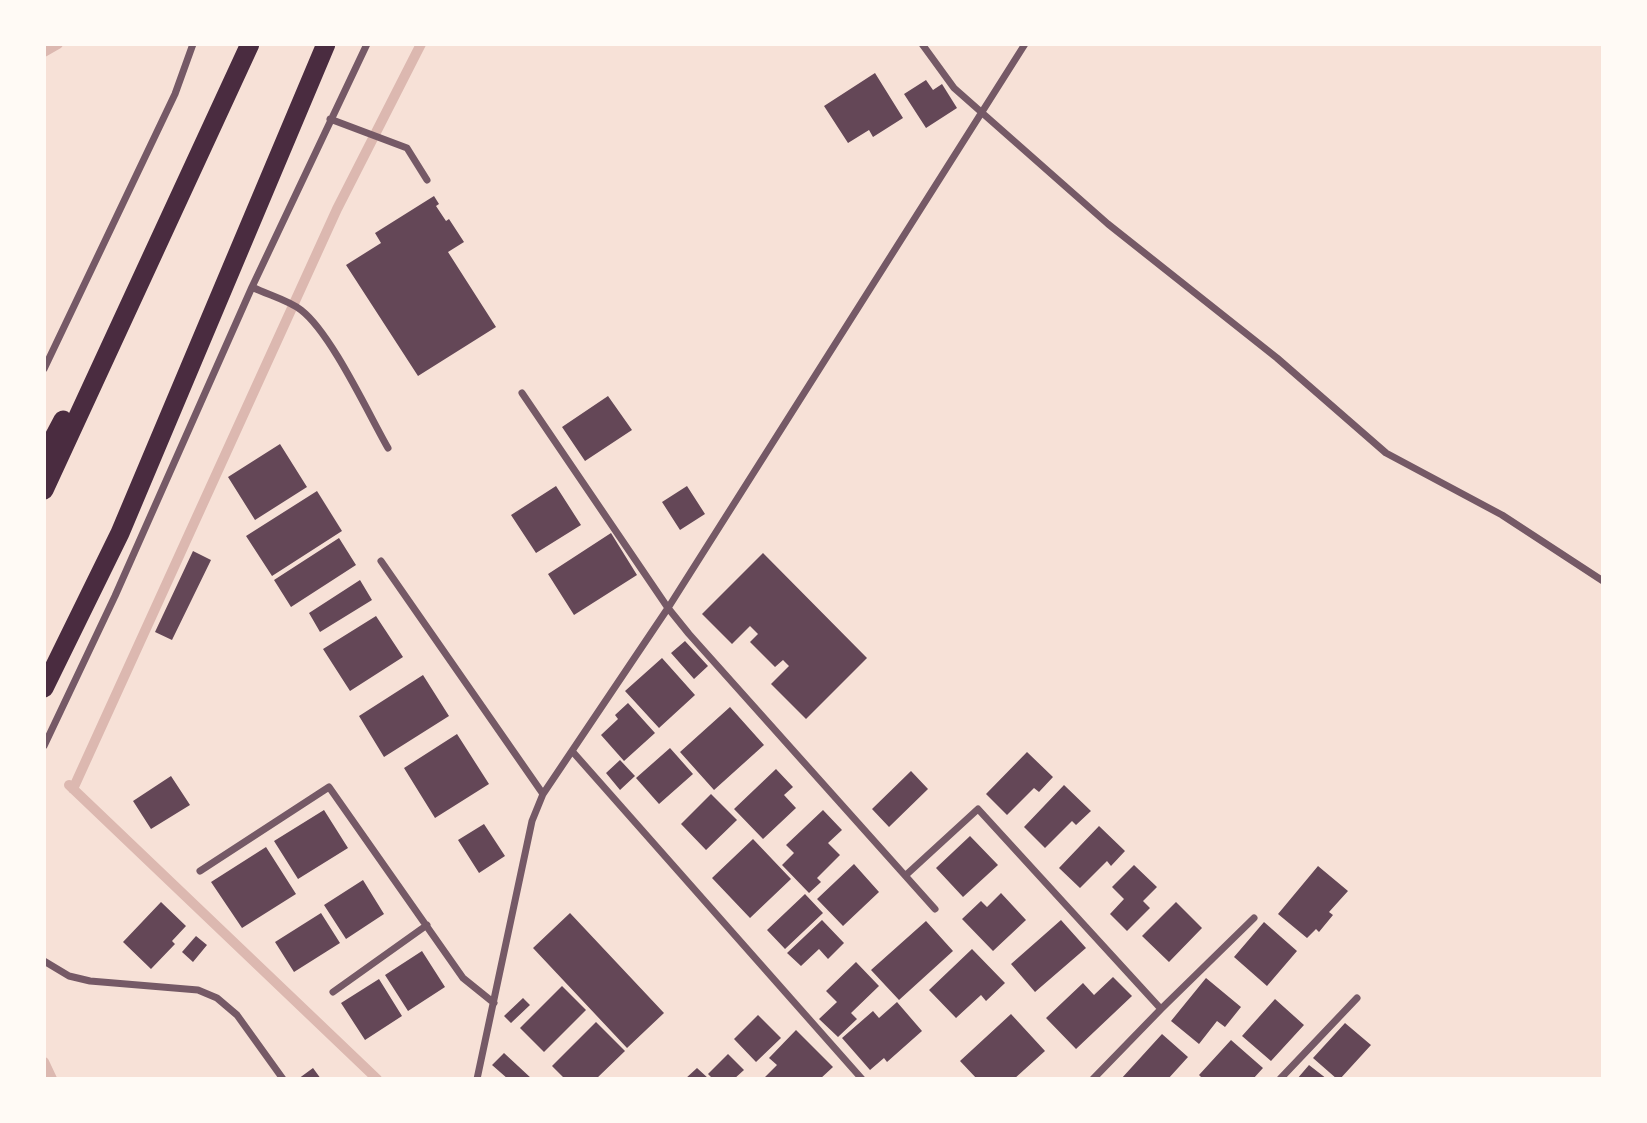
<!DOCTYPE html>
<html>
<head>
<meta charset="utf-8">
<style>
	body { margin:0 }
	#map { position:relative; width:1647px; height:1123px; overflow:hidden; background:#f7e1d7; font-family:Commissioner,sans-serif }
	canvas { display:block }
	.frame { position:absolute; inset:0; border:46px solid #fffaf5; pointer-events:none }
</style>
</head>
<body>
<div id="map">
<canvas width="1647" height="1123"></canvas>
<div class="frame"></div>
</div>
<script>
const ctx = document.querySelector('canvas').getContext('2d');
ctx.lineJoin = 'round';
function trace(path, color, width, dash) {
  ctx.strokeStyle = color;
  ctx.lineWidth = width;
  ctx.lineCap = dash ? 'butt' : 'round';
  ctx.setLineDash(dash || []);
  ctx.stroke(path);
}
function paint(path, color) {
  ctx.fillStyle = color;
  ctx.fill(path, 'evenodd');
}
const stream = new Path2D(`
	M44,52L58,44
	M69,785L377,1079
	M73,789L337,209L421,44
	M44,1062L52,1079`);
const building = new Path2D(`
	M875,73L903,118L873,137L869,130L848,143L824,106Z
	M926,80L933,90L942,84L957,108L926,128L904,94Z
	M434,196L439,204L436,206L446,221L449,219L464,242L448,252L496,327L418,376L346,265L381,243L375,233Z
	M608,396L632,430L585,461L562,427Z
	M280,444L307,487L255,520L228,477Z
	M556,486L581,525L536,553L511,515Z
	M687,486L705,514L680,530L662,502Z
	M317,491L342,531L272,576L246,536Z
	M611,533L637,575L574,615L548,574Z
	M339,538L356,565L291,607L274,580Z
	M193,551L211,560L172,640L155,632Z
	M763,553L867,658L806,719L771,684L789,666L783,660L775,667L750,642L758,634L750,626L732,644L702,614Z
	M360,580L372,600L320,632L309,613Z
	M376,616L403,657L350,691L323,649Z
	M685,641L708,666L694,679L671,653Z
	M662,658L695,695L659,728L625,691Z
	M423,675L449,716L384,757L359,716Z
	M628,703L655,733L624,761L601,735L618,719L615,715Z
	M730,707L764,745L714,790L680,752Z
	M457,734L489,784L435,818L404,768Z
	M670,748L693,774L659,804L636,778Z
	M1027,752L1053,777L1039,792L1034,788L1007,815L986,794Z
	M620,760L635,776L620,790L606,773Z
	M776,769L793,787L784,795L796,808L763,839L734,809Z
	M911,771L928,789L889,827L872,809Z
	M171,776L190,805L151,829L133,801Z
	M1064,785L1091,811L1076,825L1072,821L1045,848L1024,827Z
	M711,794L737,820L706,850L681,824Z
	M324,810L348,848L298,879L274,841Z
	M823,810L842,830L828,843L840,855L817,878L821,882L809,893L782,865L794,853L786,845Z
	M484,824L505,856L479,873L458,840Z
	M1099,826L1125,851L1111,866L1107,861L1080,888L1059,868Z
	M970,836L998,865L963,897L936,868Z
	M753,839L791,879L750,918L712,878Z
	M266,847L296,894L242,928L211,882Z
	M854,864L879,892L843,926L817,899Z
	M1134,865L1157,887L1143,901L1150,908L1127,931L1110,914L1124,899L1112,887Z
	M1318,866L1348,891L1329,912L1333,915L1319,932L1316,929L1307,938L1278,914Z
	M363,880L384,914L346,939L324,905Z
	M1001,893L1026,920L993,951L962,919L981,901L987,907Z
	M805,894L823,913L785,949L767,930Z
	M161,902L186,926L172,941L175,944L151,969L123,942Z
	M1176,902L1202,928L1169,962L1142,936Z
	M321,913L340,943L294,972L275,942Z
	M570,913L664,1013L627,1048L533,948Z
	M822,920L844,943L828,959L819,949L801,966L787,953Z
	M1061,920L1086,948L1035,992L1011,964Z
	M926,921L953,951L899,1000L871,970Z
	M1264,922L1297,951L1267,986L1234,957Z
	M196,936L207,945L193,962L182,952Z
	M972,949L1005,983L986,1001L981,995L956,1018L929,990Z
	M422,951L445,987L408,1011L385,975Z
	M856,962L879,986L851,1013L857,1019L838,1037L819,1019L837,1002L826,991Z
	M1113,977L1132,996L1076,1049L1046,1018L1083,983L1094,995Z
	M1206,978L1241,1007L1225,1027L1217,1021L1199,1044L1171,1021Z
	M379,979L402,1016L365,1040L341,1003Z
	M562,986L586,1010L544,1052L520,1028Z
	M523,998L530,1005L511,1023L504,1016Z
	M1275,999L1304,1025L1271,1061L1242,1036Z
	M897,1002L922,1031L887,1062L884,1058L870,1070L842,1038L873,1011L879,1018Z
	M1011,1014L1045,1051L1014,1079H977L960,1061Z
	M758,1015L781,1038L756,1062L734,1039Z
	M596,1022L625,1051L596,1079H565L552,1066Z
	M1345,1023L1371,1045L1340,1079H1337L1313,1058Z
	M796,1030L833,1067L820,1079H763L777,1065L769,1058Z
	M1162,1034L1188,1057L1168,1079H1121Z
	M1231,1040L1263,1068L1253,1079H1203L1199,1075Z
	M504,1053L532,1079H508L492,1065Z
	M728,1054L744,1070L734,1079H713L708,1074Z
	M1309,1065L1327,1079H1297Z
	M313,1068L321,1079H298Z
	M697,1068L709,1079H685Z`);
const minor = new Path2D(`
	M922,44L954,88L1108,224L1277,358L1386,453L1502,515L1603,581
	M330,119L407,148L427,180
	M252,287C268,295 288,300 301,310C331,333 368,413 388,448
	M44,369L175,94L193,44
	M522,393L668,608L689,634L935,909
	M381,561L543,794
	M44,746L115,596L252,287L367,44
	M572,751L862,1079
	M200,871L329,787L463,978L494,1003
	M906,875L978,809L1161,1009L1254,918
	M44,961L69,976L90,981L198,990L217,998L237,1015L283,1079
	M333,992L427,925
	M477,1079L532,821L543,794L668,608L1025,44
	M1093,1079L1161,1009
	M1280,1079L1357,998`);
const trunk = new Path2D(`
	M44,456L63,420
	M44,490L250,44
	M44,688L120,533L326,44`);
trace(stream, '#dcb8b0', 10);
paint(building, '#644757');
trace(minor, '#755966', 7);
trace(trunk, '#4a2c40', 19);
</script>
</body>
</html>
